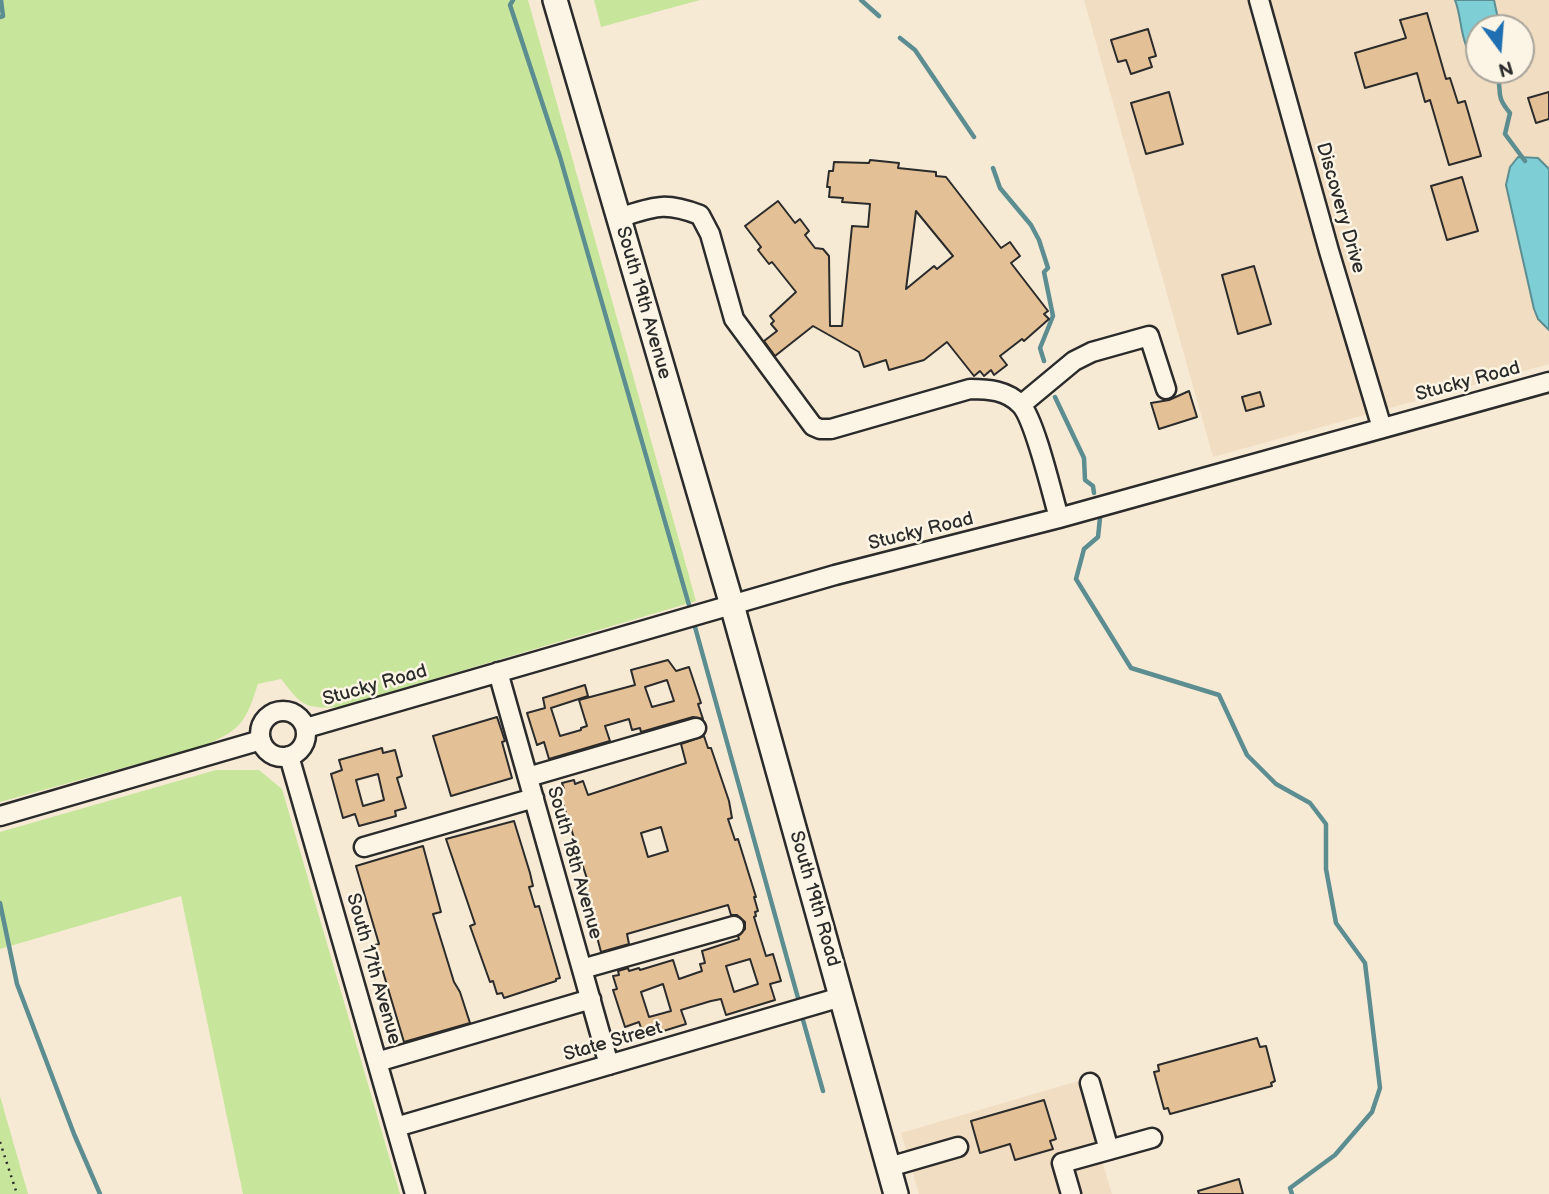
<!DOCTYPE html>
<html>
<head>
<meta charset="utf-8">
<style>
	body { margin:0 }
	#map { position:relative; width:1549px; height:1194px; overflow:hidden; background:#f7ead5; font-family:"Balsamiq Sans",sans-serif }
	canvas { display:block }
	.north { position:absolute; left:1465px; top:14px; width:70px; height:70px; box-sizing:border-box; background:#fcf5e5; border:2px solid #a8a49b; border-radius:50%; rotate:164deg; font-size:19px; font-weight:700; line-height:28px; text-align:center; color:#2b2b2b }
	.north::after { content:''; display:block; margin:auto; width:24px; height:32px; background:#1f6fb2; clip-path:polygon(50% 0,100% 100%,50% 72%,0 100%) }
</style>
</head>
<body>
<div id="map">
<canvas width="1549" height="1194"></canvas>
<div class="north">N</div>
</div>
<script>
const ctx = document.querySelector('canvas').getContext('2d');
ctx.lineJoin = 'round';
function paint(path, color) {
  ctx.fillStyle = color;
  ctx.fill(path, 'evenodd');
}
function trace(path, color, width, dash) {
  ctx.strokeStyle = color;
  ctx.lineWidth = width;
  ctx.lineCap = dash ? 'butt' : 'round';
  ctx.setLineDash(dash || []);
  ctx.stroke(path);
}
function label(font, color, halo, rows, align = 'center') {
  ctx.font = font + ' "Balsamiq Sans",sans-serif';
  ctx.lineWidth = 5;
  ctx.setLineDash([]);
  ctx.textBaseline = 'middle';
  ctx.strokeStyle = halo;
  ctx.fillStyle = color;
  for (const [text, x, y, turn = 0] of rows) {
    ctx.save();
    ctx.translate(x, y);
    ctx.rotate((+turn || 0) * Math.PI / 180);
    ctx.textAlign = isNaN(turn) ? turn : align;
    if (halo) ctx.strokeText(text, 0, 0);
    ctx.fillText(text, 0, 0);
    ctx.restore();
  }
}
const built = new Path2D(`
	M1084,0H1549V364L1213,457ZM1479,28H1521V70H1479Z
	M1078,1081L1112,1194H919L901,1133Z`);
const green = new Path2D(`
	M0,0H528L696,601L340,707C305,709 302,706 281,679L258,684C246,721 242,729 206,745L0,802Z
	M594,0H700L601,27Z
	M216,770H259L282,789L400,1194H243L181,896L0,949V832Z
	M0,1096L28,1194H0Z`);
const water = new Path2D(`
	M1455,0H1494L1500,28H1479V61C1459,50 1463,19 1455,0Z
	M1518,157L1538,158L1549,169V330L1538,319L1534,309L1506,185L1510,167Z`);
const stream = new Path2D(`
	M513,0L510,5L560,157L689,605
	M861,0L879,16
	M0,17L3,16L1,0
	M900,38L915,50L974,137
	M1496,70C1504,92 1493,93 1510,113L1505,134L1525,161
	M993,168L1000,188L1031,225L1039,240L1048,268L1044,272L1053,316L1040,348L1044,361
	M1055,397L1084,458L1085,480L1093,486L1094,493
	M1100,518L1098,537L1084,549L1076,579L1131,668L1219,695L1247,755L1276,784L1310,803L1326,824V869L1336,923L1365,963L1380,1088L1372,1112L1335,1155L1290,1188L1292,1194
	M695,627L798,998
	M0,903L17,984L74,1134L100,1194
	M803,1020L823,1091`);
const building = new Path2D(`
	M1427,13L1446,79L1450,78L1458,103L1465,101L1481,156L1449,165L1430,100L1425,102L1417,73L1365,88L1355,53L1406,38L1400,20Z
	M1148,29L1156,56L1149,58L1152,67L1131,74L1126,60L1118,62L1111,40Z
	M1169,92L1183,144L1146,154L1131,103Z
	M1549,92V119L1536,123L1528,98Z
	M870,160L899,163L898,168L936,172V176L946,177L1001,248L1010,242L1020,256L1011,263L1048,311L1044,314L1049,319L1024,341L1022,339L1000,356L1007,365L994,375L991,370L984,376L980,371L974,376L947,342L924,360L889,370L886,360L864,367L859,352L813,326L775,356L764,341L777,331L771,324L774,321L770,316L796,292L772,262L769,264L758,250L761,247L745,226L778,201L795,223L800,219L809,231L805,235L815,248L823,249L829,256L830,326H842L852,226L868,227L870,204L842,202L843,198L829,197L830,187H827L829,171H833L834,162L869,163ZM916,211L953,256L937,269L934,266L906,289Z
	M1462,177L1478,231L1447,240L1431,186Z
	M1254,266L1271,324L1238,334L1222,275Z
	M1189,391L1197,417L1159,429L1151,403L1169,400Z
	M1260,392L1264,406L1246,411L1242,397Z
	M668,660L676,671L689,667L701,703L698,704L703,719L693,717L641,732L640,728L632,730L629,719L605,726L610,741L549,759L544,742L537,745L527,713L545,708L543,698L585,685L588,696L551,708L560,736L581,730V728L587,726L579,700L635,685L631,670ZM667,680L674,701L652,707L645,687Z
	M497,717L505,741L502,742L512,778L451,796L433,736Z
	M704,736L708,748H711L729,801L732,818L728,819L735,840L738,839L756,897H754L758,911L755,912L756,916L754,917L766,956L773,954L781,981L770,984L775,1000L726,1015L721,999L711,1001L681,1010L686,1024L644,1037L639,1022L625,1027L613,990L617,989L613,976L619,975L618,971L628,968L629,971L639,968L640,970L673,960L679,979L702,971L700,964L705,963L702,951L739,939L738,936L745,929V922L737,915H731L728,905L627,934L629,944L601,952L583,884L588,882L559,791L564,789L562,783L574,780L575,784L583,781L588,795L686,763L681,744ZM661,827L668,851L648,857L641,833ZM750,959L758,984L734,992L726,966ZM663,984L671,1011L649,1017L641,992Z
	M382,748L383,753L395,750L402,776L397,778L406,808L395,811L396,816L359,826L355,814L343,818L331,774L342,770L339,760ZM378,774L384,800L363,806L356,780Z
	M514,821L530,873L533,886L529,887L535,907L539,906L560,978L556,979V981L504,998L502,993L497,994L493,981L490,982L470,926L475,924L446,839Z
	M423,846L441,912L433,914L454,982L460,992L470,1023L404,1042L375,945L379,944L356,866Z
	M1257,1038L1260,1047L1266,1046L1275,1081L1271,1083L1272,1086L1170,1114L1168,1108L1164,1109L1154,1072L1159,1071L1158,1065Z
	M1044,1100L1056,1139L1050,1141L1053,1149L1015,1160L1010,1144L980,1153L971,1121Z
	M1239,1179L1243,1194H1199L1198,1191Z`);
const path = new Path2D(`
	M0,1142L17,1194`);
const minor = new Path2D(`
	M1259,0L1329,251L1382,428
	M618,218C654,207 663,201 700,215L710,234L734,319L813,426L820,429H831L970,389C988,389 1007,390 1021,405C1035,420 1052,494 1059,518
	M1021,405L1074,361L1092,352L1149,336L1166,389
	M498,672L609,1065
	M260 734a23 23 0 1 1 46 0a23 23 0 1 1-46 0Z
	M306,728L835,575L1059,518L1549,382
	M289,756L415,1194
	M528,777L696,728
	M0,816L261,740
	M364,847L534,798
	M582,969L734,926
	M377,1062L591,999
	M1090,1083L1109,1150
	M396,1127L841,997
	M889,1167L958,1147
	M1071,1194L1062,1163L1152,1138`);
const major = new Path2D(`
	M555,0L732,605L896,1194`);
const streetNames = [
	["Discovery Drive",1340,208,74],
	["South 19th Avenue",643,303,74],
	["Stucky Road",1468,382,-15],
	["Stucky Road",921,532,-14],
	["Stucky Road",375,686,-16],
	["South 18th Avenue",574,863,74],
	["South 19th Road",814,899,74],
	["South 17th Avenue",373,969,74],
	["State Street",613,1042,-16]
];
paint(built, '#f1ddc2');
paint(green, '#c8e59c');
paint(water, '#7dcfd5');
trace(water, '#5c8d91', 2);
trace(stream, '#5c8d91', 4.5);
paint(building, '#e3c095');
trace(building, '#2b2b2b', 2);
trace(minor, '#2b2b2b', 23);
trace(major, '#2b2b2b', 28);
trace(path, '#2b2b2b', 2.5, [2, 5]);
trace(minor, '#fcf5e5', 18);
trace(major, '#fcf5e5', 23);
label('19px', '#2b2b2b', '#fcf5e5', streetNames);
</script>
</body>
</html>
